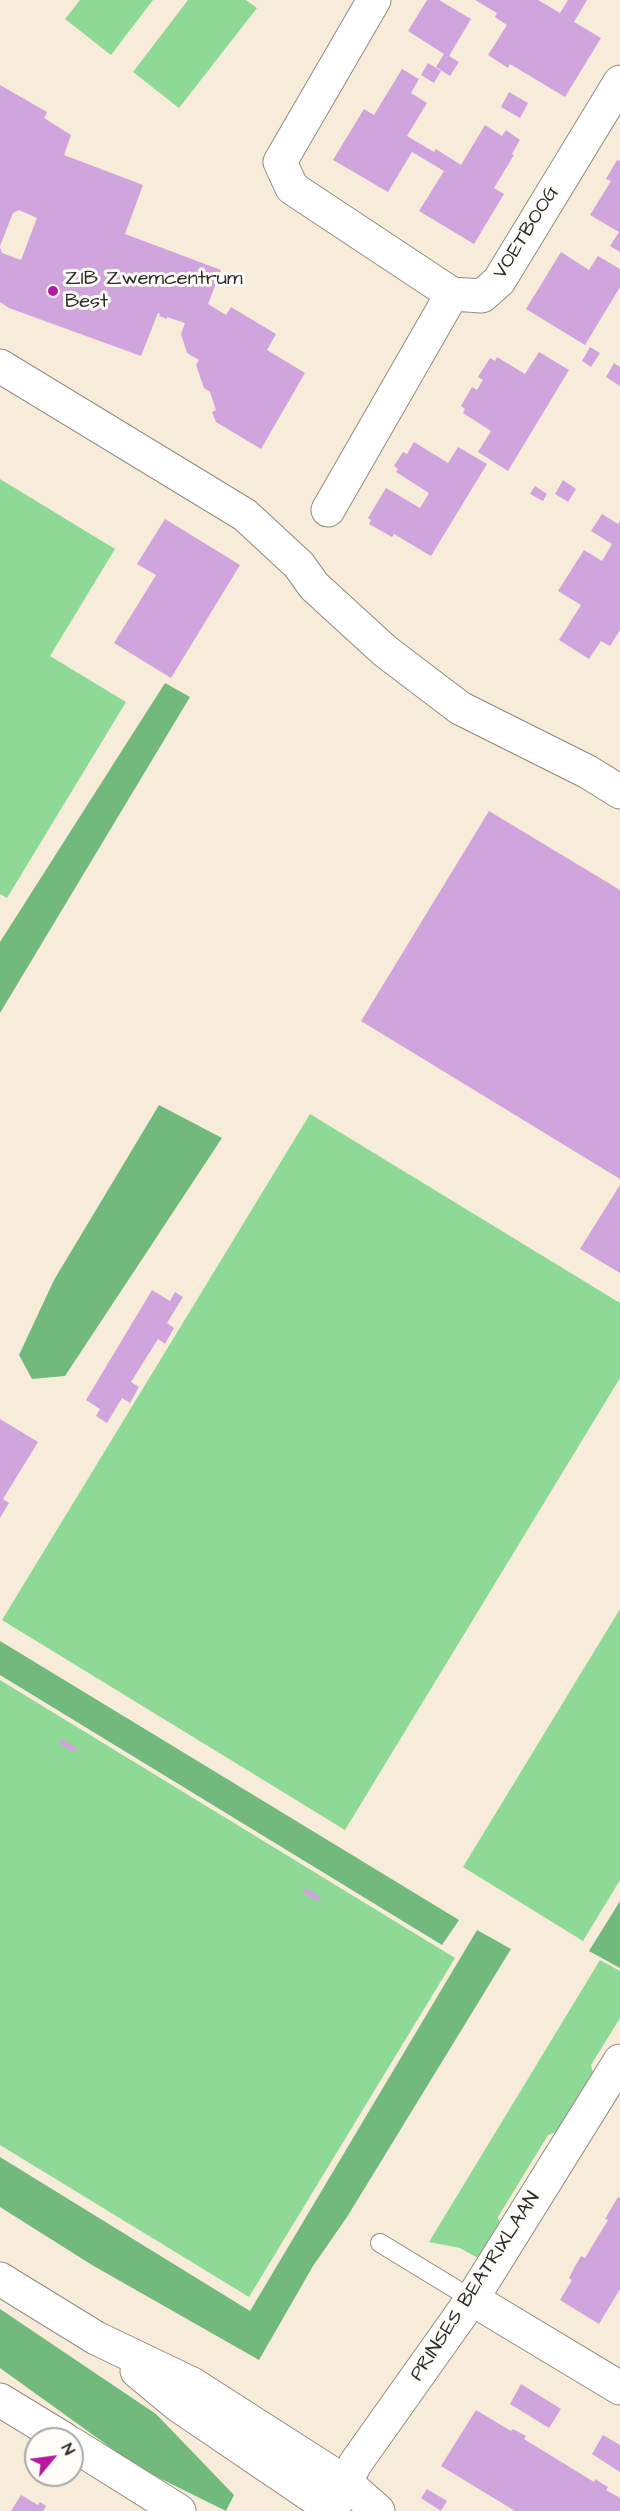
<!DOCTYPE html>
<html>
<head>
<meta charset="utf-8">
<style>
	body { margin:0 }
	#map { position:relative; width:620px; height:2511px; overflow:hidden; background:#f7ecd9; font-family:"Architects Daughter",sans-serif }
	canvas { display:block }
	.north { position:absolute; left:24px; top:2427px; width:60px; height:60px; box-sizing:border-box; background:#fdfcf7; border:2px solid #a9a8a5; border-radius:50%; rotate:61deg; font-size:16px; font-weight:700; line-height:24px; text-align:center; color:#2b2b2b }
	.north::after { content:''; display:block; margin:auto; width:21px; height:27px; background:#b5179e; clip-path:polygon(50% 0,100% 100%,50% 72%,0 100%) }
</style>
</head>
<body>
<div id="map">
<canvas width="620" height="2511"></canvas>
<div class="north">N</div>
</div>
<script>
const ctx = document.querySelector('canvas').getContext('2d');
ctx.lineJoin = 'round';
function paint(path, color) {
  ctx.fillStyle = color;
  ctx.fill(path, 'evenodd');
}
function trace(path, color, width, dash) {
  ctx.strokeStyle = color;
  ctx.lineWidth = width;
  ctx.lineCap = dash ? 'butt' : 'round';
  ctx.setLineDash(dash || []);
  ctx.stroke(path);
}
function label(font, color, halo, rows, align = 'center') {
  ctx.font = font + ' "Architects Daughter",sans-serif';
  ctx.lineWidth = 6;
  ctx.setLineDash([]);
  ctx.textBaseline = 'middle';
  ctx.strokeStyle = halo;
  ctx.fillStyle = color;
  for (const [text, x, y, turn = 0] of rows) {
    ctx.save();
    ctx.translate(x, y);
    ctx.rotate((+turn || 0) * Math.PI / 180);
    ctx.textAlign = isNaN(turn) ? turn : align;
    if (halo) ctx.strokeText(text, 0, 0);
    ctx.fillText(text, 0, 0);
    ctx.restore();
  }
}
const green = new Path2D(`
	M80,0H153L111,55L65,19Z
	M188,0H246L257,8L179,108L133,72Z
	M0,479L115,549L50,656L126,702L7,898L0,894Z
	M310,1114L620,1303V1378L345,1830L2,1620Z
	M620,1609V1880L583,1941L463,1867Z
	M0,1680L455,1958L249,2297L0,2145Z
	M600,1960L620,1971V2018L591,2065L595,2081L564,2129L548,2135L498,2217L502,2234L483,2261L460,2248L429,2242Z`);
const forest = new Path2D(`
	M165,683L190,697L0,1013V942Z
	M159,1105L222,1138L65,1376L32,1379L19,1355L54,1280Z
	M0,1641L10,1647L459,1920L442,1945L0,1675Z
	M620,1901V1968L589,1951Z
	M477,1930L511,1949L347,2217L313,2266L259,2360L92,2265L0,2207V2157L250,2311Z
	M0,2309L156,2414L234,2495L226,2511L139,2468L0,2368Z`);
const building = new Path2D(`
	M427,0H439L471,19L449,56L459,62L450,76L436,67L444,54L408,31Z
	M475,0H538L560,13L568,0H587L574,22L601,38L565,97L510,64L508,68L488,55L507,25L495,17L497,13Z
	M428,63L441,71L434,83L421,75Z
	M402,69L419,79L411,93L427,103L407,136L434,152L436,149L461,165L485,125L502,136L506,130L520,140L512,154L514,155L494,188L504,194L474,244L419,211L444,171L412,152L388,192L333,160L364,109L374,115Z
	M0,85L47,112L44,118L71,135L64,155L143,185L125,234L221,270L208,304L226,315L231,307L276,334L267,350L305,373L261,449L216,422L212,412L216,410L210,392L204,388L196,365L199,360L187,353L181,334L185,323L167,317V319L159,316L160,314L158,313L141,356L9,308L0,302V247L2,253L21,260L37,218L19,210L13,213L0,246Z
	M509,92L528,103L520,118L501,107Z
	M617,160L620,161V252L610,246L619,232L590,215L611,181L606,179Z
	M561,252L589,270L598,256L620,269V287L585,345L526,309Z
	M590,347L600,353L591,367L582,361Z
	M539,352L569,370L508,471L478,452L491,431L463,413L465,409L461,406L472,387L477,390L483,380L478,377L490,358L495,361L497,357L525,374Z
	M614,363L620,367V386L606,377Z
	M414,442L448,463L458,447L487,464L431,556L394,534L392,537L369,524L371,520L368,518L386,488L420,508L429,493L396,472L398,469L394,466L403,452L407,454Z
	M563,480L576,489L568,502L555,494Z
	M535,486L547,494L543,501L530,494Z
	M602,514L618,524L620,521V630L610,646L601,641L589,659L559,640L581,605L558,591L584,550L602,561L612,544L591,531Z
	M165,519L240,565L171,678L114,643L156,575L137,564Z
	M489,811L620,890V1179L361,1021Z
	M620,1185V1273L580,1249Z
	M152,1290L170,1301L175,1292L183,1297L167,1323L174,1328L165,1344L158,1339L131,1382L139,1387L130,1403L122,1398L107,1423L96,1416L100,1409L86,1400Z
	M0,1419L38,1442L3,1499L9,1503L0,1518Z
	M62,1739L77,1748L74,1752L59,1744Z
	M306,1888L321,1897L318,1901L303,1893Z
	M618,2197L620,2198V2289L599,2324L560,2300L572,2280L569,2278L574,2268L581,2256L585,2258L608,2220L605,2219Z
	M521,2384L561,2409L549,2428L510,2404Z
	M476,2410L511,2431L513,2429L526,2436L524,2439L594,2482L595,2479L608,2487L606,2490L620,2498V2511H515L441,2466Z
	M603,2435L620,2445V2472L592,2454Z
	M427,2489L447,2501L441,2511L421,2498Z
	M21,2495L38,2505L40,2502L46,2506L43,2511H11Z`);
const service = new Path2D(`
	M380,2243L472,2299`);
const minor = new Path2D(`
	M374,0L280,162L292,188L452,294L482,296L499,281L620,82
	M0,366L245,515L299,565L314,586L385,651L460,708L588,772L620,792
	M328,510L452,294
	M472,2299L620,2388
	M0,2400L64,2439
	M72,2444L179,2511
	M333,2507L355,2464L472,2299L620,2061`);
const secondary = new Path2D(`
	M0,2279L96,2338L192,2384L345,2482L378,2511
	M137,2371L178,2405L334,2511`);
const markers = [
	[53,291,6,"#b5179e"]
];
const streetNames = [
	["VOETBOOG",527,233,-58],
	["PRINSES BEATRIXLAAN",476,2287,-57]
];
const poiNames = [
	["ZIB Zwemcentrum",65,280],
	["Best",65,303]
];
paint(green, '#8ed995');
paint(forest, '#72b97e');
paint(building, '#d0a4dc');
trace(service, '#918c82', 20);
trace(minor, '#918c82', 35);
trace(secondary, '#918c82', 35);
trace(service, '#fff', 18);
trace(minor, '#fff', 33);
trace(secondary, '#fff', 33);
for (const [x, y, r, color] of markers) {
  const dot = new Path2D();
  dot.arc(x, y, r, 0, 2 * Math.PI);
  ctx.fillStyle = color;
  ctx.fill(dot);
  trace(dot, '#fdfcf7', 2);
}
label('20px', '#2b2b2b', '#fdfcf7', streetNames);
label('20px', '#2b2b2b', '#fdfcf7', poiNames, 'left');
</script>
</body>
</html>
